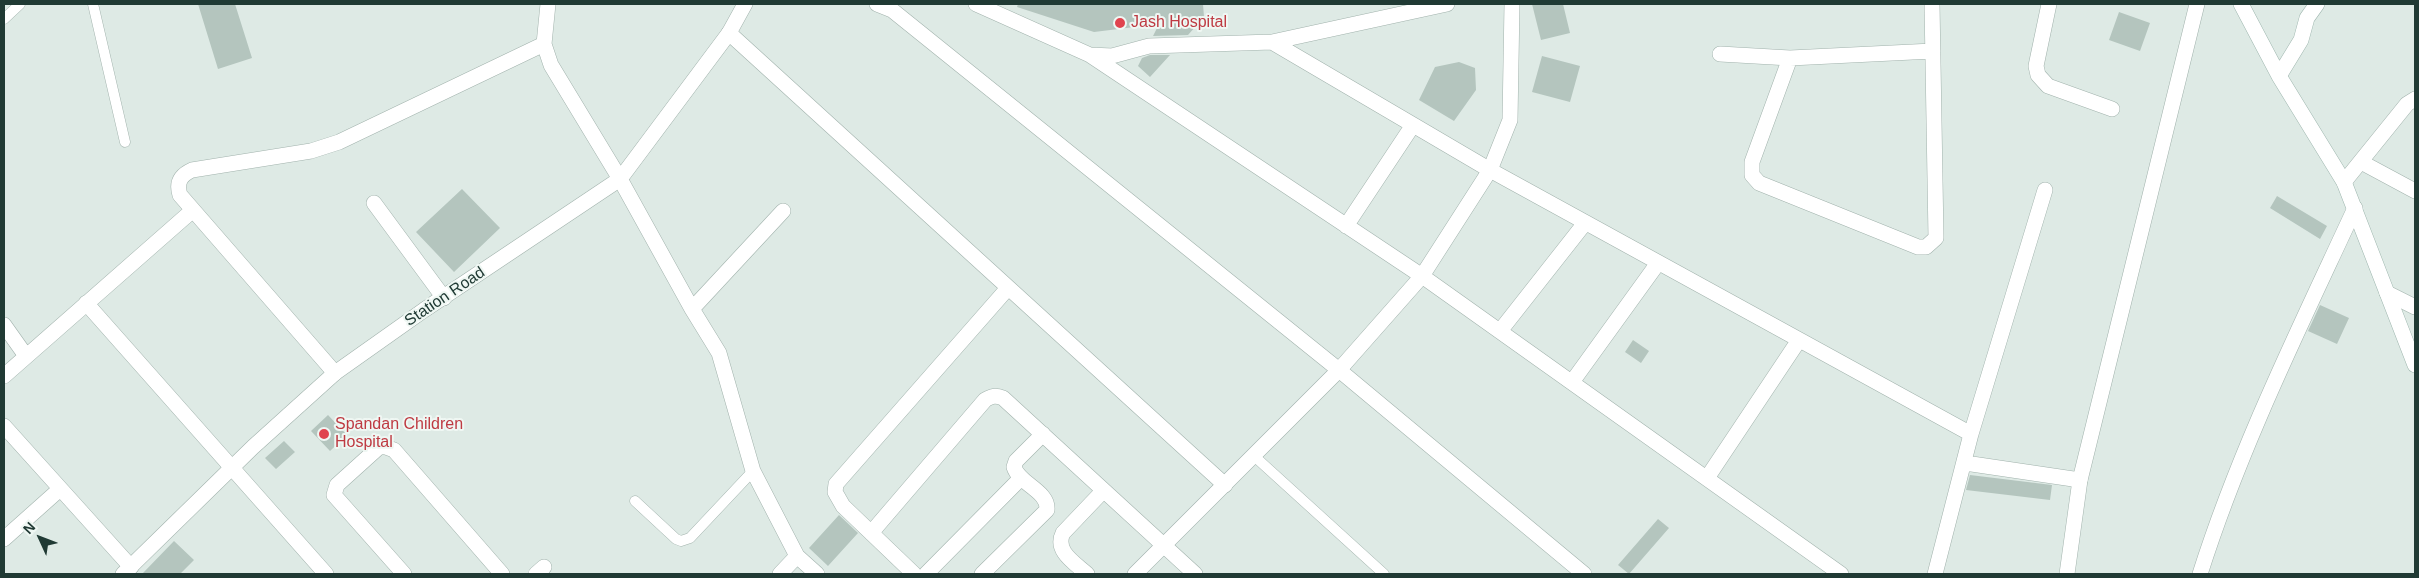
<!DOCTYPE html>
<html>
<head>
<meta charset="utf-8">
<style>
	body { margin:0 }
	#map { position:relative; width:2419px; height:578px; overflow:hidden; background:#deeae5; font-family:Arial,sans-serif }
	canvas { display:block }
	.frame { position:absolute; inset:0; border:5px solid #203a34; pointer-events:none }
	.north { position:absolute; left:15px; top:513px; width:50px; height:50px; -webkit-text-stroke:4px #eff7f3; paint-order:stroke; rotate:313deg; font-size:14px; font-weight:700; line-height:20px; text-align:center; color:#203a34 }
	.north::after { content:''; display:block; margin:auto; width:18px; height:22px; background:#203a34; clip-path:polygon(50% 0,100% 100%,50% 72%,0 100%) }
</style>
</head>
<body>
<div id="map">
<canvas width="2419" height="578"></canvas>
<div class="frame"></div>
<div class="north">N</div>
</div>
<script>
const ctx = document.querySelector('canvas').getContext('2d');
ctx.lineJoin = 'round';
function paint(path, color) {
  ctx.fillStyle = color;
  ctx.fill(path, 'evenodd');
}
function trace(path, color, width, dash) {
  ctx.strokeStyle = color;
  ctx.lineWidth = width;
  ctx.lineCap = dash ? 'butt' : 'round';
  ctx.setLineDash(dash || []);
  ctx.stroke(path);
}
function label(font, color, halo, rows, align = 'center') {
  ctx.font = font + ' Arial,sans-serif';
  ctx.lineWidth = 4;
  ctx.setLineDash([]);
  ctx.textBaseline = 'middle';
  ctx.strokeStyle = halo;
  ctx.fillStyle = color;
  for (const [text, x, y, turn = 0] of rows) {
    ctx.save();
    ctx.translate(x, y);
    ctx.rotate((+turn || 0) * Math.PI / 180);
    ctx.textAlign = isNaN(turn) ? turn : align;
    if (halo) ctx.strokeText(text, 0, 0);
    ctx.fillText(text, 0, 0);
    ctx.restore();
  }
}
const building = new Path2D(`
	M198,4H235L252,58L218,69Z
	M1018,4H1203L1204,17L1188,35L1153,36L1159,24L1094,32L1017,7Z
	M1532,4H1563L1570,33L1541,40Z
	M2119,12L2150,23L2140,51L2109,40Z
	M1150,55H1170L1150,77L1138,66L1142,58Z
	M1542,56L1580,66L1570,102L1532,92Z
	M1459,62L1475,68L1476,90L1454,121L1419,100L1435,67Z
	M462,189L500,228L454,272L416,232Z
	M2277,196L2327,226L2320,239L2270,208Z
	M2320,305L2349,318L2337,344L2308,331Z
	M1633,340L1649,351L1641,363L1625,352Z
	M328,415L347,435L330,451L311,431Z
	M284,441L295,452L276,469L265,458Z
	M1970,475L2052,485L2050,500L1966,490Z
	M839,515L858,533L828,566L809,548Z
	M1658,519L1669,528L1629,574L1618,565Z
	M174,541L194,560L180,574H142Z`);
const service = new Path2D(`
	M93,4L125,142
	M4,19L20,4
	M1253,455L1384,574
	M635,501L676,539L681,541L690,538L753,471`);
const minor = new Path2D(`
	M548,4L544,44L551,65L620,179L692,309L719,353L753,471L797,556L817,574
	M877,4L892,10L1339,370L1584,574
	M976,4L1090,55L1112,56L1149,46L1272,42L1447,4
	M2049,4L2036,66L2038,75L2048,86L2112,109
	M729,33L1225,485
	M1272,42L1490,170L1971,434
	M1720,54L1790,58L1933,51
	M1090,55L1422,276L1841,574
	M1790,58L1752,162V175L1759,183L1918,247H1926L1936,238L1932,4
	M2361,162L2415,191
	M2344,182L2407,104L2415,99
	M374,203L444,298
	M1346,226L1413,125
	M2387,293L2415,307
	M86,303L326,574
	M692,309L783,211
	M4,325L26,356
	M1500,331L1585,223
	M335,373L180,195C176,182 181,175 192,170L311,151L339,142L544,44
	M4,376L193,210
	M1572,382L1658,263
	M4,426L131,567
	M1965,463L2080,480
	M1707,478L1799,340
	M871,533L985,400C992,396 995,395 1003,398L1195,574
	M4,539L60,489
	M404,574L334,495L337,485L378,448L383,446L394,450L502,574
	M536,574L544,567
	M780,574L797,556
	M914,574L843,506L835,492L836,484L1008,288
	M926,574L1021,478
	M982,574L1047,510C1049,491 1019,484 1014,467L1016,461L1043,434
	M1087,574C1075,563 1054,551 1063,533L1103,491
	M1935,574L1971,434L2045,190
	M2200,574C2240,448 2299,329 2355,208`);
const tertiary = new Path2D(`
	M123,574L253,447L335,373L424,310L620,179L729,33L745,4
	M1135,574L1339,370L1422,276L1490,170L1510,120L1512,4
	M2067,574L2080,480L2197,4`);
const secondary = new Path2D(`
	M2241,4L2279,76L2344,182L2415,365
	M2279,76L2301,40L2307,18L2317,4`);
const markers = [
	[1120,23,6,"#e0444e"],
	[324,434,6,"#e0444e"]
];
const healthNames = [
	["Jash Hospital",1131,23],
	["Spandan Children",335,425],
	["Hospital",335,443]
];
const streetNames = [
	["Station Road",445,297,-34]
];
paint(building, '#b4c5be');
trace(service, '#a1b2ac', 11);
trace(minor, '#a1b2ac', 16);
trace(tertiary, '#a1b2ac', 16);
trace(secondary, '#9eb6ae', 16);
trace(service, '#fff', 10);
trace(minor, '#fff', 15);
trace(tertiary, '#fff', 15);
trace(secondary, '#fff', 15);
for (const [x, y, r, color] of markers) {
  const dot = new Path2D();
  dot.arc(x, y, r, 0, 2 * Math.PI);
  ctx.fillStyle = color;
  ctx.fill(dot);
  trace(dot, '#eff7f3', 2);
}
label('16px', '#be3a42', '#eff7f3', healthNames, 'left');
label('16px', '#203a34', '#eff7f3', streetNames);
</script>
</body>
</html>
